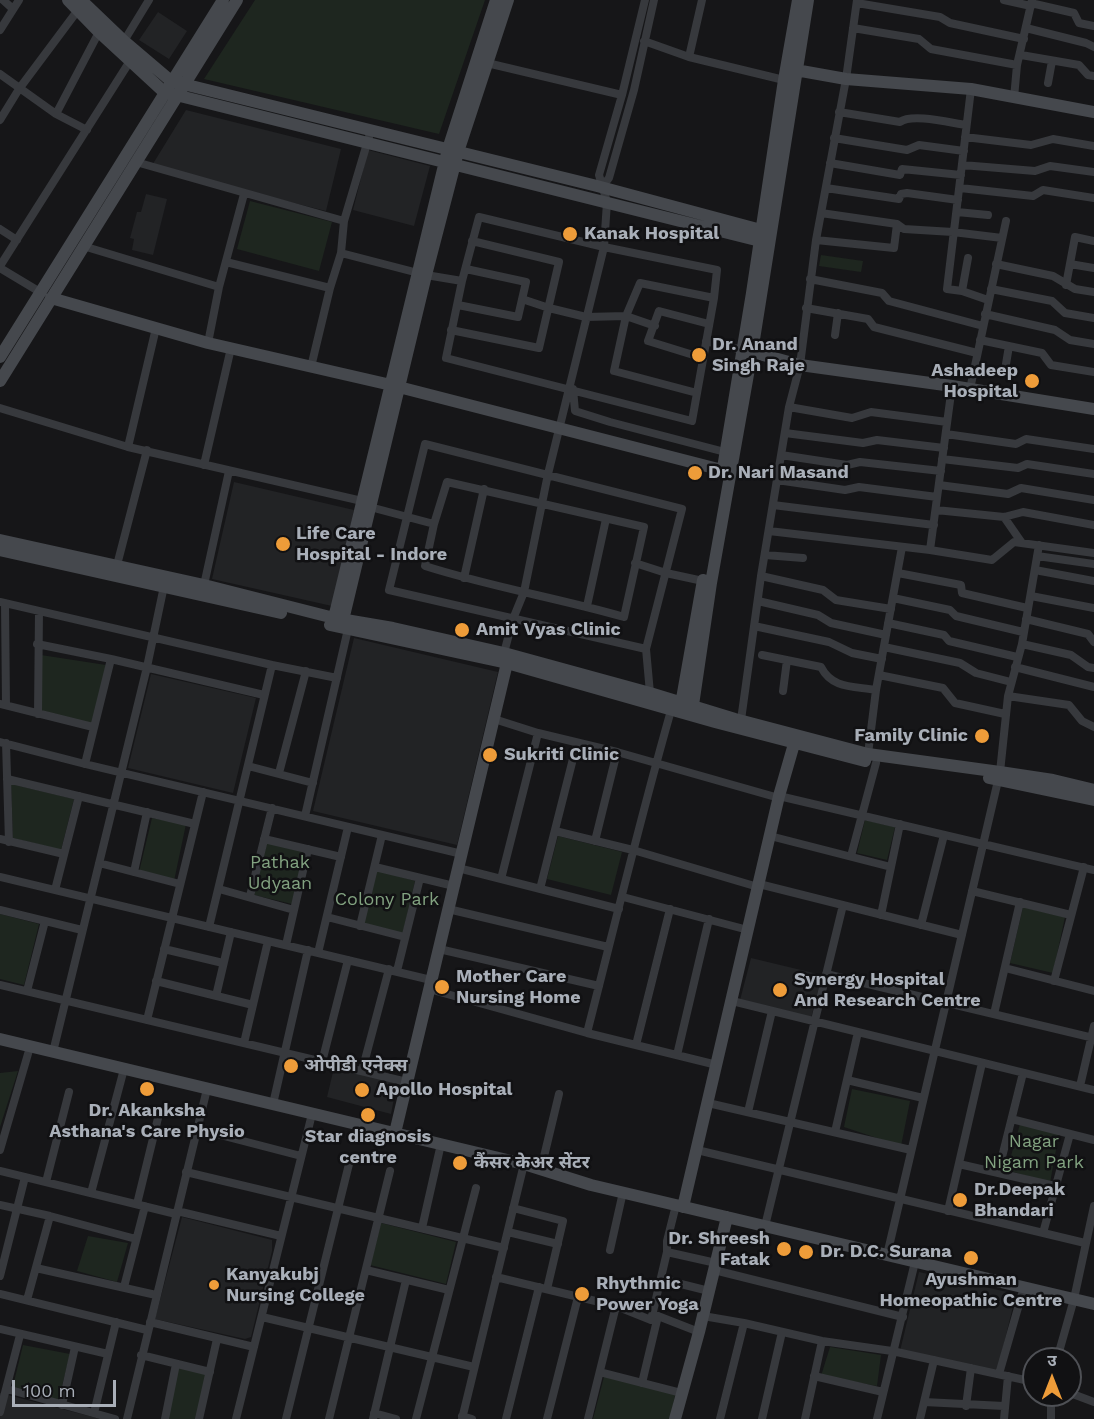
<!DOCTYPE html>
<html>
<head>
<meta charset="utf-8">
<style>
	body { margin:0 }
	#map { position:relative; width:1094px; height:1419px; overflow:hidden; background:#161618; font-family:"Work Sans","Noto Sans Devanagari",sans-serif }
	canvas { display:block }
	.north { position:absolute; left:1022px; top:1347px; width:60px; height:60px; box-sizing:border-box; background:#111113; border:2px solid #4e5055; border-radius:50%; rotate:0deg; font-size:16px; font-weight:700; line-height:24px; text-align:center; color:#a9afb8 }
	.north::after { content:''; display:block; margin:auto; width:21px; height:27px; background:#ee9c39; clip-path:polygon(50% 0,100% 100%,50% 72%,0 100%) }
	.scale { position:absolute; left:12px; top:1380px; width:104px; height:27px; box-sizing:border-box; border:3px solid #a9afb8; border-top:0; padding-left:8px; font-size:18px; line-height:21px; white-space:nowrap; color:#a9afb8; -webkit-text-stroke:4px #111113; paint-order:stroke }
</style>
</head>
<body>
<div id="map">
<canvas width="1094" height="1419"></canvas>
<div class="north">उ</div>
<div class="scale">100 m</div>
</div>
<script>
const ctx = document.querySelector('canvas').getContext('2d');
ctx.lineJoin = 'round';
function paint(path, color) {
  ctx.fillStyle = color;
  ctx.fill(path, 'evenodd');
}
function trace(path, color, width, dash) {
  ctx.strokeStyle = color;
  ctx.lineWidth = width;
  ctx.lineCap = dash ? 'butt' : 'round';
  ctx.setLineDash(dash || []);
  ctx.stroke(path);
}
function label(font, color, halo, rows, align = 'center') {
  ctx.font = font + ' "Work Sans","Noto Sans Devanagari",sans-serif';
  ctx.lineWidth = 5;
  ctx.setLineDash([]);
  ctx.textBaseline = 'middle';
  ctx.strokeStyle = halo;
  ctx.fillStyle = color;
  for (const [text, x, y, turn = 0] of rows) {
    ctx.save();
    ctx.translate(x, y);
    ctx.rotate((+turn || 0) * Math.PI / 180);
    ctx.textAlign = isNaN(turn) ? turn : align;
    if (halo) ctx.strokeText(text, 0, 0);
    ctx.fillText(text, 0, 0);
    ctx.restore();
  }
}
const built = new Path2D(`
	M158,12L187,31L169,59L139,40Z
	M186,110L341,149L326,211L151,167Z
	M368,150L430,166L414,226L353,210Z
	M146,194L167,199L153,255L132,250L134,239L130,238L137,212H141Z
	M234,482L354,510L332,606L212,579Z
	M354,638L498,672L457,845L313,811Z
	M151,674L256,698L233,793L128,768Z
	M751,958L822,975L810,1022L739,1004Z
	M334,1068L397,1083L391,1114L327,1097Z
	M182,1217L272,1240V1251L251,1337L245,1339L155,1319Z
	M919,1272L1016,1294L997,1372L900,1351Z
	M0,1393L101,1419H0Z`);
const green = new Path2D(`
	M255,0H485L439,134L204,79Z
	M250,201L332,222L319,271L237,249Z
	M821,255L863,261L861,272L819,266Z
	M41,655L106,665L92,724L41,713Z
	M11,784L74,799L61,850L13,838Z
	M152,818L186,824L174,881L139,872Z
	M865,820L895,827L887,860L857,853Z
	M558,836L622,852L611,895L547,879Z
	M267,842L305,852L292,904L254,895Z
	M371,868L415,881L402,936L364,924Z
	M1023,907L1065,917L1053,973L1010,963Z
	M0,914L39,924L24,985L0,979Z
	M18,1071L0,1127V1073Z
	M852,1089L910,1101L901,1146L844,1127Z
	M1020,1124L1059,1133L1050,1183L1007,1170Z
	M381,1223L456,1242L446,1284L370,1265Z
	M88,1236L128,1243L117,1282L77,1271Z
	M23,1345L70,1354L58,1402L12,1390Z
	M830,1347L881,1355L877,1386L821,1376Z
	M177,1364L207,1373L196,1419H166Z
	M605,1373L676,1391L670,1419H593Z`);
const street = new Path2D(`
	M3,0L13,9
	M1004,0L1031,6
	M857,3L940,17L950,23L1024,39
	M1031,3L1074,13L1079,23L1094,26
	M853,28L919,39L931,49L1017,65
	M1026,28L1086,43L1094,47
	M0,30L19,0
	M124,41L149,0
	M644,41L689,57L784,80
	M1021,55L1079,65L1088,75L1094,76
	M689,57L702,0
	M487,63L622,95
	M0,74L56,114L87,130
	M1048,83L1052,61
	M971,89L947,289L962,291L988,300
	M1014,98L1017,65L1032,0
	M839,112L900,122C912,113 951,123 966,125
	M56,114L99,32
	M0,120L19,89L78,10
	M965,137L1031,145L1053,139L1094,146
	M834,138L907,150L919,145L964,151
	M136,162L344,221
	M830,163L900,175L902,169L961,175
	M962,165L1035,171L1050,166L1094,172
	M601,188L609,178L634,90L654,0
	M826,188L899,199L901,194L907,193L958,200
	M960,188L1033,196L1043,190L1094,198
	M957,212L988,215
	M821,213L897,224L904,229L953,232L1002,238
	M479,217L604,247L717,270L714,298L692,421L446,358L462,281Z
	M0,229L17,240
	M816,240L894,248L897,224
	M83,246L219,287
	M341,253L426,275L462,281
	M226,262L330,288
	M996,264L1053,276L1075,289L1094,292
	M1070,264L1094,268
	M0,266L130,61
	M0,268L40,292
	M810,279L882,293L889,301L983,326
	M1066,285L1075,237L1094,241
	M991,289L1052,301L1065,313L1094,318
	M962,291L968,258
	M522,299L549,308L586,317L626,316L655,326
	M458,305L518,317L526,282L466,269
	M806,308L868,319L874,327L977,353
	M985,314L1055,330L1070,340L1094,344
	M451,330L539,348L559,262L472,241
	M835,335L838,313
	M980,340L1042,353L1051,365L1094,372
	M706,341L746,351
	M208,343L219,287L244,194
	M703,358L648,341L659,311L709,324
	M311,367L330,288L341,253L344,221L371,130
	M1005,370L1009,346
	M573,389L575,411L610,422L725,452
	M970,389L1006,221
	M697,393L614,371L626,316L640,283L714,298
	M789,407L852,418L871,412L947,422
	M0,408L128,447L362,501L370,507L434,524
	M785,433L863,443L877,440L944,448
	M946,434L1016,444L1026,439L1094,449
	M425,444L682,509L646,649L389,590Z
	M128,447L156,328
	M781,455L847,465L860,462L941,471
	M942,459L1018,468L1027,464L1094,474
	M204,465L231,348
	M777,480L845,490L859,487L937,497
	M447,482L644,527L624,617C558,598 491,587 425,566L434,524Z
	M939,485L1008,494L1021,488L1094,500
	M773,505L934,525
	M936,510L1004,517L1023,512L1094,525
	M1004,517L1022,543
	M769,531L930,550L992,560L1014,542L1094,553
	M930,550L952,386
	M765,555L803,558
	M1037,556L1094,564
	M635,563L666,573L703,581
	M117,565L147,450
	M1035,570L1094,581
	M898,573L961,585L962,593L1027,608
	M761,576L823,590L836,600L891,609
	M464,578L484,489
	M204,585L229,471
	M1031,596L1094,608
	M893,598L950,610L956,616L1023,632
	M758,601L818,615L831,623L886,635
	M0,602L272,665L337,678
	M5,603L6,705
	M587,606L606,519
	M1026,619L1088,634L1094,642
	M888,623L944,635L949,641L1017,657
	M754,626L829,642L852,653L882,659
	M37,644L111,659L264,695
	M1022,644L1071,655L1088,667L1094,668
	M884,647L960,663L976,673L1011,682
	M646,649L650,693
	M762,655L821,667C832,689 854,686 876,690
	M505,657L504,653L513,619L524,592L548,474L604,247L607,202L599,175L622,95L645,0
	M1015,667L1094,687
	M879,675L943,688L955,703L1005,714
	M783,691L787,660
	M1008,696L1069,705L1082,721L1094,727
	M0,704L93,727
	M38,714L39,611
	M494,719L538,733L617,752L779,798
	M741,720L761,576L789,407L800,365L816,240L846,79L857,0
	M0,742L85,764L462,854
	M6,743L9,842
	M868,754L876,690L902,547
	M85,764L111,659
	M248,766L313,783
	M279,773L306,671
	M7,779L195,824
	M779,796L1094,870
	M305,816L348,629
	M555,831L633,850L758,887
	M770,836L891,867
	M0,839L64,854
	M264,839L341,857
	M595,841L617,752
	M851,856L876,763
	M99,863L180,884
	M375,867L454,886
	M458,868L619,909
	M134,872L147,812
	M0,877L431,980
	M501,879L538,733
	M759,884L962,935
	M219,889L294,910
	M540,889L577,743
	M55,890L79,796
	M972,891L1071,915
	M250,896L272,808
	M623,897L748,930
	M448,909L608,947
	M0,910L82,930
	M881,915L900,824
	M327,917L405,937
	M921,925L944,835
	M360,926L382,835
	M209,927L272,665
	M286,945L308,849
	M164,949L223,963
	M439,949L599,986
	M318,953L348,827
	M1005,968L1094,991
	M397,971L420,878
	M826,974L1094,1038
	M156,981L253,1005
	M1054,981L1084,867
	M0,985L407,1082
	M429,989L587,1033L717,1065
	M27,991L45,921
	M216,996L231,932
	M732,1001L1094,1090
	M994,1014L1020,902
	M147,1020L203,792
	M587,1033C615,924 641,815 672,707
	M244,1043L268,941
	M636,1045L670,909
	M53,1052L147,667L164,586
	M677,1055L709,919
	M322,1062L348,960
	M362,1071L389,969
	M847,1080L923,1098
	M1080,1086L1094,1026
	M708,1103L911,1150
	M273,1104L308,950
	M748,1112L772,1011
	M1012,1119L1094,1140
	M197,1129L301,1156
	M835,1132L858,1032
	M0,1150L30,1047
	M697,1150L1085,1243
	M959,1164L1055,1186
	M541,1169L559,1094
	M0,1171L176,1214
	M186,1172L504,1248
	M998,1173L1023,1073
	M46,1182L69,1092
	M91,1193L124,1069
	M137,1204L159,1114
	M0,1205L50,1216L136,1239
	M513,1208L563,1221L547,1289
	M177,1211L281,1236
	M948,1211L982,1063
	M765,1226L843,905
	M422,1228L441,1144
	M508,1232L558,1244
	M1043,1233L1070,1134
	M610,1250L623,1192
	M667,1252V1241L676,1205
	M887,1255L1000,772L1008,696L1022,644L1039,545
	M36,1268L156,1295
	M366,1270L449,1290
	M714,1270L903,1317
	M0,1276L25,1177
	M496,1277L616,1306L651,1320L658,1316L699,1332
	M661,1279L709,1291
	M124,1287L145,1206
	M0,1294L147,1330
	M27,1300L50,1216
	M703,1316L744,1323L822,1341L892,1351L1034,1382
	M262,1317L474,1367
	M651,1320L667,1252L716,1263
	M150,1322L254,1347
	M0,1329L108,1354
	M141,1355L210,1372
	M1057,1359L1074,1299L1094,1206
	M600,1372L682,1393
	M999,1374L1024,1287
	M814,1376L883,1392
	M642,1383L658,1316
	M7,1389L115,1419
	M1070,1393L1094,1402
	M924,1402L1004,1406
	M62,1405L75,1347
	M966,1406L971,1368
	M0,1412L20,1335
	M94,1413L116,1322
	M374,1413L396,1419
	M462,1416L472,1419
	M127,1419L207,1089
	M165,1419L176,1364
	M199,1419L217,1339
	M236,1419L312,1114
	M286,1419L350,1160
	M329,1419L390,1171
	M373,1419L406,1280
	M416,1419L476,1188
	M462,1419L524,1164
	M506,1419L539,1287
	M547,1419L578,1297
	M588,1419L616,1306
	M720,1419L744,1323
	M762,1419L782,1332
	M805,1419L822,1341
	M877,1419L915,1262
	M920,1419L934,1360
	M1004,1419L1008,1376
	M1051,1419V1395`);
const secondary = new Path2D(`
	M68,0L99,32L164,92L760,241
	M81,0L124,41L171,81L597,186L761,230
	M790,69L846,79L971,89L1094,112
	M51,298L208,343L391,385L722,470
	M752,352L800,365L952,386L1094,409
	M0,357L223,0
	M0,381L237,0
	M723,468L752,293L784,80L798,0
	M0,540L204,585L334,618L393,628L504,653L650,693L735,719L868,754L1000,772L1053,780L1094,790
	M0,550L281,613
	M330,625L507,663L715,722L865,761
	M335,625L334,618L448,149L496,0
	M337,625L343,620L426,275L458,152L508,0
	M680,710L703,580
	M692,712L711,583L752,352L808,0
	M989,778L1094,800
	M0,1039L524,1164L591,1185L1094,1304
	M395,1133L507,663
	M683,1207L779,796L794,744
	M675,1419L699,1332L727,1217`);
const markers = [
	[570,234,8,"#ee9c39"],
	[699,355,8,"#ee9c39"],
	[1032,381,8,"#ee9c39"],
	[695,473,8,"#ee9c39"],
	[283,544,8,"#ee9c39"],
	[462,630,8,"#ee9c39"],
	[982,736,8,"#ee9c39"],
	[490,755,8,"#ee9c39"],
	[442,987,8,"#ee9c39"],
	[780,990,8,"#ee9c39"],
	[291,1066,8,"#ee9c39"],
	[147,1089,8,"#ee9c39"],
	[362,1090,8,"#ee9c39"],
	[368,1115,8,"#ee9c39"],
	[460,1163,8,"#ee9c39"],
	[960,1200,8,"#ee9c39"],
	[784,1249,8,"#ee9c39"],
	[806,1252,8,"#ee9c39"],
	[971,1258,8,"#ee9c39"],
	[214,1285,6,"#ee9c39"],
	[582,1294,8,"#ee9c39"]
];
const poiNames = [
	["Kanak Hospital",584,234],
	["Dr. Anand",712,345],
	["Singh Raje",712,366],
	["Ashadeep",1018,371,"right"],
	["Hospital",1018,392,"right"],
	["Dr. Nari Masand",708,473],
	["Life Care",296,534],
	["Hospital - Indore",296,555],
	["Amit Vyas Clinic",476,630],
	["Family Clinic",968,736,"right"],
	["Sukriti Clinic",504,755],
	["Mother Care",456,977],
	["Nursing Home",456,998],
	["Synergy Hospital",794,980],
	["And Research Centre",794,1001],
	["ओपीडी एनेक्स",304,1066],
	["Apollo Hospital",376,1090],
	["Dr. Akanksha",147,1111,"center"],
	["Asthana's Care Physio",147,1132,"center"],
	["Star diagnosis",368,1137,"center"],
	["centre",368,1158,"center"],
	["कैंसर केअर सेंटर",474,1163],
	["Dr.Deepak",974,1190],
	["Bhandari",974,1211],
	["Dr. Shreesh",770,1239,"right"],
	["Fatak",770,1260,"right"],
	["Dr. D.C. Surana",820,1252],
	["Kanyakubj",226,1275],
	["Nursing College",226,1296],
	["Ayushman",971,1280,"center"],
	["Homeopathic Centre",971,1301,"center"],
	["Rhythmic",596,1284],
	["Power Yoga",596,1305]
];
const parkNames = [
	["Pathak",280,863],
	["Udyaan",280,884],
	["Colony Park",387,900],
	["Nagar",1034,1142],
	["Nigam Park",1034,1163]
];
paint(built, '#222325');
paint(green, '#1e261f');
trace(street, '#37393d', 8);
trace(secondary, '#45484d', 12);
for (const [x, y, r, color] of markers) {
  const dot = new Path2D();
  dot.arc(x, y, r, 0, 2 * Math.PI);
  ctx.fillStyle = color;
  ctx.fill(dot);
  trace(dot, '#111113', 2);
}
label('bold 18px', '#a9afb8', '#111113', poiNames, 'left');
label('18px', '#82a280', '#111113', parkNames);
</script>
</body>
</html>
